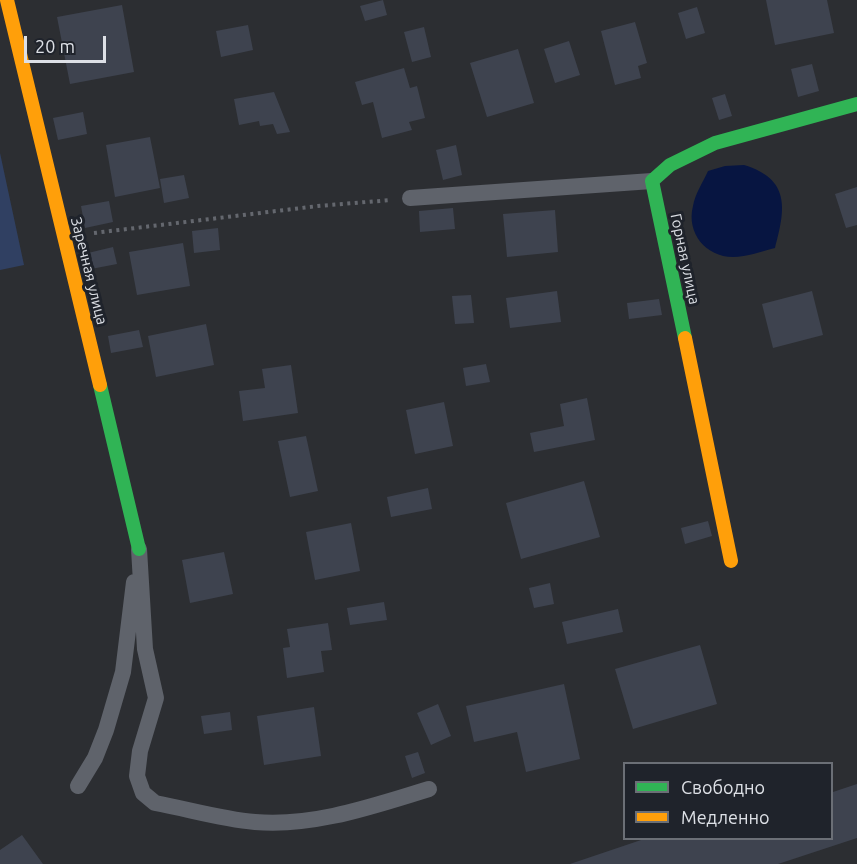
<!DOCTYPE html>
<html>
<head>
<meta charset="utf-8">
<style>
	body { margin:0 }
	#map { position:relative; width:857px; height:864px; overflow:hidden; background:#2c2e32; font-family:Ubuntu,sans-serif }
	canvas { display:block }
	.legend { position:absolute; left:623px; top:762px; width:210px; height:78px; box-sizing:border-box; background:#1f232b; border:2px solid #6b6f76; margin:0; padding:8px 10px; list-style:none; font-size:18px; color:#dde0e6 }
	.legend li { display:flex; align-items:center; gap:12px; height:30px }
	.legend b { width:30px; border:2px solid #6b6f76 }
	.scale { position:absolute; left:24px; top:36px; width:82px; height:27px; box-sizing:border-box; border:3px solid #dde0e6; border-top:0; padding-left:8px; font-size:18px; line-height:21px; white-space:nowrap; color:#dde0e6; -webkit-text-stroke:4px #1f232b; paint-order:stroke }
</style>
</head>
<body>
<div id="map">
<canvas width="857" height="864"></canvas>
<ul class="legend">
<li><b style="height:8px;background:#30b455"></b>Свободно</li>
<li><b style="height:8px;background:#ff9f0a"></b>Медленно</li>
</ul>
<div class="scale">20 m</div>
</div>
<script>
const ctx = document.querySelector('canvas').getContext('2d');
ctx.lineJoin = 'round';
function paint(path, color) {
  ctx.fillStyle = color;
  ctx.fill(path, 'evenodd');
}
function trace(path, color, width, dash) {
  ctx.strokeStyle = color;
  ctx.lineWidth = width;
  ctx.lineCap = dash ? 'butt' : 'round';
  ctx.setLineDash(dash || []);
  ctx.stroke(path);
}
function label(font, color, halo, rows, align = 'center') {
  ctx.font = font + ' Ubuntu,sans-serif';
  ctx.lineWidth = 6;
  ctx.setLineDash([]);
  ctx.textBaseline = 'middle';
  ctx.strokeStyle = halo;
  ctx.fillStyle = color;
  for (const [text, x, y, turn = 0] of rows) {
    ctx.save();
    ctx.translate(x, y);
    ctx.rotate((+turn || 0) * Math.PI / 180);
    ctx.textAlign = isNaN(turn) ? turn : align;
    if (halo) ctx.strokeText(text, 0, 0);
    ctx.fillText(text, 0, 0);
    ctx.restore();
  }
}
const green = new Path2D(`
	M0,153L24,265L0,270Z`);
const water = new Path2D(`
	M744,165C790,179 786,208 775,248C762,251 747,257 733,257C706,257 686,233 693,206C695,194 703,182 708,171L725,166Z`);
const building = new Path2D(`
	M383,0L387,15L365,21L360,6Z
	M766,0H827L834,33L775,45Z
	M122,5L134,72L70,84L57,17Z
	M697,7L705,33L686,39L678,13Z
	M635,22L647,63L638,66L641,78L615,85L601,31Z
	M248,25L253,50L221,57L216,31Z
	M424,27L431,57L412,62L404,32Z
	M569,41L580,75L555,83L544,49Z
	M518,49L534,103L487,117L470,63Z
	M812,64L819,91L798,97L791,69Z
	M404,68L410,88L417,86L425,118L409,122L412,130L382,138L373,102L362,105L355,82Z
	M274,92L290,132L277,134L273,124L260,126L259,121L239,125L234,99Z
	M725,94L732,116L719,120L712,98Z
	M83,112L87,134L58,140L53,118Z
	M150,137L160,188L115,197L106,145Z
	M456,145L462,175L443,180L436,150Z
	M184,175L189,198L164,203L160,179Z
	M857,187V225L846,228L835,194Z
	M109,201L113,222L85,228L81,206Z
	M453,208L455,229L420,232L419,211Z
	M555,210L558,252L507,257L503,214Z
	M218,228L220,250L194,253L192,231Z
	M183,243L190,286L137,295L129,252Z
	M113,247L117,264L91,269L88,253Z
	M557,291L561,322L510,328L506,298Z
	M812,291L823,335L773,348L762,304Z
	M471,295L474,323L455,324L452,296Z
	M659,299L662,315L629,319L627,303Z
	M206,324L214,365L156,377L148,336Z
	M139,330L143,347L111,353L108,336Z
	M486,364L490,382L466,386L463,368Z
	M291,365L298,413L243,421L239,391L265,388L262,369Z
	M587,398L595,440L534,452L530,433L564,426L560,404Z
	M444,402L453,446L415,454L406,410Z
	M306,436L318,491L290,497L278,441Z
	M584,481L600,537L521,559L506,503Z
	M428,488L432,509L391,517L387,497Z
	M708,521L712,536L685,544L681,528Z
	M351,523L360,571L315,580L306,532Z
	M224,552L233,594L190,603L182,560Z
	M550,583L554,604L534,608L529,588Z
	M384,602L387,620L350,625L347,608Z
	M618,609L623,632L567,644L562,622Z
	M328,623L332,650L321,651L324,672L287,678L283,648L290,647L287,629Z
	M700,645L717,704L633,729L615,669Z
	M564,684L580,759L526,772L517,732L474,742L466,706Z
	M438,704L451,736L431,745L417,713Z
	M314,707L321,756L264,765L257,716Z
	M230,712L232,730L204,734L201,716Z
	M418,752L425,773L412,778L405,756Z
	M857,784V838L778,864H570L647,838H832V788L833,792Z
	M22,835L43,864H0V850Z`);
const path = new Path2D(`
	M94,233L318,206L391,200`);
const lane = new Path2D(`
	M410,198L652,181
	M139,549L145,649L156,698L140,751L137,776L143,793L155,803C188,809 221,819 255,822C314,827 373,806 429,789
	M78,786L95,758L106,730L123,672L134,582`);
const fast = new Path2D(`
	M685,338L652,181L670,165L715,143L857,104
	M100,385L139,549`);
const slow = new Path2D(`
	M7,0L100,385
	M685,338L731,561`);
const streetNames = [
	["Горная улица",685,259,78],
	["Заречная улица",89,271,76]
];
paint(green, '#304062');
paint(water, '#071541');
paint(building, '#3e434f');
trace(path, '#64676e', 4, [3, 4.5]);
trace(lane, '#5f636b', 16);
trace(fast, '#30b455', 14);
trace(slow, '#ff9f0a', 14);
label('15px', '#dde0e6', '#1f232b', streetNames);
</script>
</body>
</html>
